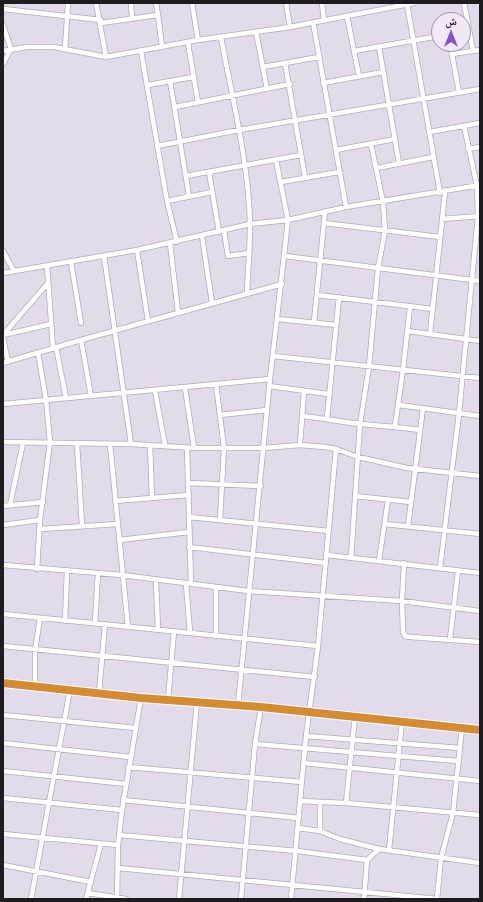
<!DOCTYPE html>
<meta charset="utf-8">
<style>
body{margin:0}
#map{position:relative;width:483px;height:902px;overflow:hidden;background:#e4dbea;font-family:Helvetica,"Noto Naskh Arabic",sans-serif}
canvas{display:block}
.frame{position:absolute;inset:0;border:4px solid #1f1b21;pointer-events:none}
.north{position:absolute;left:431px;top:12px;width:40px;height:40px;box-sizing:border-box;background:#f2e8f8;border:1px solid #9e96a2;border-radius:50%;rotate:0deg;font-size:11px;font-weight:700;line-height:16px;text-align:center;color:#1f1b21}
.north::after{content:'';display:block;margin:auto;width:14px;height:18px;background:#8552cb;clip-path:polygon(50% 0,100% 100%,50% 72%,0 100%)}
</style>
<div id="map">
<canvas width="483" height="902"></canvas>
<div class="frame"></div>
<div class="north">ش</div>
</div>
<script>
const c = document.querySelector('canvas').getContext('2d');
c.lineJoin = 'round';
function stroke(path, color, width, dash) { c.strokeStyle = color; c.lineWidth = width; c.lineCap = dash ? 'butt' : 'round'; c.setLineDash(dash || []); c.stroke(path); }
const minor = new Path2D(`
 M96,3L106,57L198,40L290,27L414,3
 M131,3L132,19
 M156,3L158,15
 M192,3L198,40
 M286,3L290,27
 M322,3L324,20
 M464,3L473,51
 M407,4L440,193
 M3,9L101,20
 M347,16L359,76
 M313,22L346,207
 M101,23L158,15L162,47
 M3,25L11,49L3,64
 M256,32L267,89
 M221,37C232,98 249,163 250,225C250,247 248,270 247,292
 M188,43L198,102
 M450,44L459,92
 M379,47L399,163
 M65,49L68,3
 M3,51L27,47H54L106,57
 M141,51L167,201L177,242
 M354,51L439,36
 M452,54L480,50
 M285,63L305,177
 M263,67L319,57
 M170,81L189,196
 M323,83L383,72
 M148,85L193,77
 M175,107L290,84
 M429,132L480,123
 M157,146L239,130L480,89
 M468,149L480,147
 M336,150L395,139
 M377,168L433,157
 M209,172L219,232
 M186,176L301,155
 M281,182L339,172
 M167,201L212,192
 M442,219L480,216
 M324,223L440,237
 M224,231L228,256L249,253
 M202,236L212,303
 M170,243L178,312
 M137,250L148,321
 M3,251L14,271
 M104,256L131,444
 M285,256L480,281
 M71,262L81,323
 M47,266L53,348
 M3,273L137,250L250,224L288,220L346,207L480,185
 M317,295L433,309
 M278,319L336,325
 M314,322L325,212
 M407,331L480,341
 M430,334L445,192
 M3,335L48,283
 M3,335L51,324
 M3,338L8,362
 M81,340L91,396
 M56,347L66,398
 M273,356L480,378
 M3,363L81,340L282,284
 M216,384L224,448L220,520
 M269,386L328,394
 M185,388L194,448
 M155,391L165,445
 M3,404L270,379
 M399,405L480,416
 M220,415L267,410
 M302,416C322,418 341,422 361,424C381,426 400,427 420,430
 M327,418L339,297
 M395,426L403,370L410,307
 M3,442L131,444L194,448H264L300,445L325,447L336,449L358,457L407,468L480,476
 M77,443L82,525
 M110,444L128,627
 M150,445L152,498
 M300,445L304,391
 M187,447L191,584
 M188,483L261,486
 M355,496L411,502
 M115,501L188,495
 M10,505L23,443
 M3,506L43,502
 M189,517L329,531
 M385,524L480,534
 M3,525L40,520
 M408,526L423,408
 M40,529L118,524
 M119,540L189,532
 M189,547L326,563
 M327,555L480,573
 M351,558L360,424L369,367L378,268L385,231L383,202L371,144
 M379,561L388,500
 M404,563L402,601L403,631L405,636L410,637L480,642
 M3,565L122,575L248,591L402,601L480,611
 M440,568L459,413L478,216L477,186L464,126
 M37,569L40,520L50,442L46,400L38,352
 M156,581L158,629
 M186,584L190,632
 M216,587V636
 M3,614L318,646
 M65,621L67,571
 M95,623L98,573
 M450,639L458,571
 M3,646L315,677
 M35,687V650L40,618
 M99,693L105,624
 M168,700L174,631
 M238,705L270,379L288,220L276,160
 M3,715L135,728
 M306,736L460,748
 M3,743L130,757
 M255,744L458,761
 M304,763L480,781
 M128,767L302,782
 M3,771L126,784
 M3,798L122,810
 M123,800L299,818
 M300,801L346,803L480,815
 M320,802V831
 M346,803L355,717
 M298,828L320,831L340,839L379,849L480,863
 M3,834L118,845
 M119,835L297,851L367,860
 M389,850L402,721
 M3,865L91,882
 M118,868L437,899L441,858L453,813L462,728
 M88,893L126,899
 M31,899L70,690
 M86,899L101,844
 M117,899L118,845L122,810L141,698
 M179,899L197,702
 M241,899L255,744L261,707
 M291,899L306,736L318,646L336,449
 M364,899L367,860L379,849`);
const trunk = new Path2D(`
 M3,683L141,698L261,707L480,730`);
stroke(minor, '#b3aab9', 6);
stroke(trunk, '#fff', 10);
stroke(minor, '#fff', 4.5);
stroke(trunk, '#d28c36', 8);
</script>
